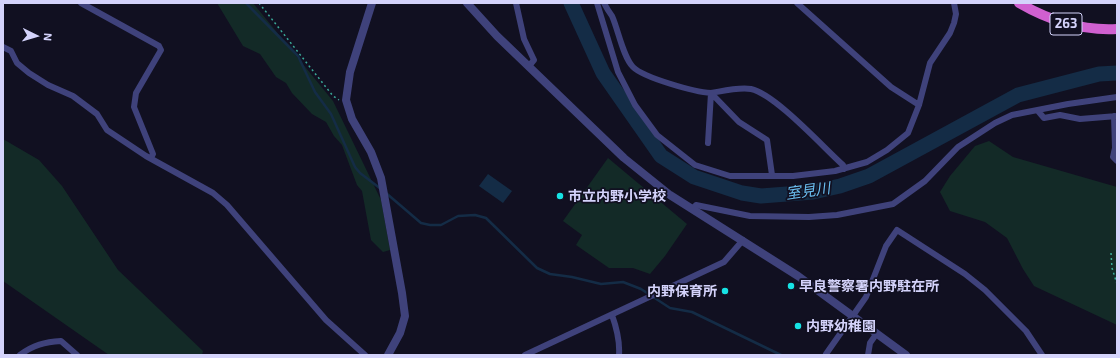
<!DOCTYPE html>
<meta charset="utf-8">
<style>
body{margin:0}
#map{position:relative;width:1120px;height:358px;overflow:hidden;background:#111021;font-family:"Exo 2",sans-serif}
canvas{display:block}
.frame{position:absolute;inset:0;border:4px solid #d4d3fb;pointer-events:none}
.north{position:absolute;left:16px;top:16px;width:40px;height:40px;-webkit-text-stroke:3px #111021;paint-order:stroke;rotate:95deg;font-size:11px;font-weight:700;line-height:16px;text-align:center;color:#d4d3fb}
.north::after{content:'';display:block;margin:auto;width:14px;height:18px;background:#d4d3fb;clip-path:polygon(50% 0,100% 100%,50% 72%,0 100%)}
</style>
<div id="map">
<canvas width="1120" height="358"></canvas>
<div class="frame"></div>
<div class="north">N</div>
</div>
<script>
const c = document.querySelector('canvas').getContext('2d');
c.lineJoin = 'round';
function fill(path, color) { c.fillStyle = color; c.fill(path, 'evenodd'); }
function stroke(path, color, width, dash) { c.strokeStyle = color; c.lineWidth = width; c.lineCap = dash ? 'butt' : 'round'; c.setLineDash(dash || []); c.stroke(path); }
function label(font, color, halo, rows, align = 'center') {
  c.font = font + ' "Exo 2","Noto Sans JP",sans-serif'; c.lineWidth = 3.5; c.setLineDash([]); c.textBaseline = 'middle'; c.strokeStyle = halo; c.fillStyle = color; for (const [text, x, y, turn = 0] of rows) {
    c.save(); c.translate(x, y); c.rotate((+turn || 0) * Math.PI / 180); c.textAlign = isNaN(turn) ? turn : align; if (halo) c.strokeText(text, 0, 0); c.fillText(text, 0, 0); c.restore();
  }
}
fill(new Path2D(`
 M217,3H253L333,101L381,200L390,250L383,252L371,240L362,191L357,185L342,145L334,136L326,122L312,114L292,93L286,83L276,77L260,54L243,46Z
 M3,139L39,160L62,186L118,270L203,351L202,355H109L3,281Z
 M989,141L1013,157L1117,187V325L1034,286L1023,269L1007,238L985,222L950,211L940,192L950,176L975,146Z
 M608,158L687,224L665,256L650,274L633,268H609L576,245L582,235L563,221Z`), '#132a27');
fill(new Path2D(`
 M488,174L512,191L503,203L479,186Z`), '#142c46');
stroke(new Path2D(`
 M246,3L298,56L315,92L331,114L355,167L360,173L381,189
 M386,193L421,223L430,225H441L458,216L475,215L486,218L537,268L550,274L572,277L601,284L623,282L641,289L670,308L692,312L781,355`), '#142c46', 2.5);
stroke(new Path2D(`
 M571,3L603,73L661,156L694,177L742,193L761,196L813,192L840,186L869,176L1018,95L1099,74L1117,73`), '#142c46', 15);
stroke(new Path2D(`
 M259,3L333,96L339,100
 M1111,253L1112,268L1117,284`), '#3aa998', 1.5, [2, 3]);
stroke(new Path2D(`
 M81,3L159,46L161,50L136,93L134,107L153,154L151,158
 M516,3L524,39L534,60L529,66
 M597,3L618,72L635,105L657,135L695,165L730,176H793L835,171L867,162L887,150L908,133L919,105L930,63L950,33L954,23L956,14L954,3
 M604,3C606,7 609,12 612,16C618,29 623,57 633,67C644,78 695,92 711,93L739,122L767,140L772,175
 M797,3L891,87L919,105
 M3,47L11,51L17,63L29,73L48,85L73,96L97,114L107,130L146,156L213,193L227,205L326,320L365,355
 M1038,111L1044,118L1060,115L1080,119L1117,116
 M1114,116L1115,148L1113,157L1117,161
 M708,143L711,93C723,91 738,87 751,89C775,94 823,147 843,165L844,169
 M692,209L696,205L750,216L809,217L837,215L893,204L925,181L958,147L995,123L1012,115L1068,104L1117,97
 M612,315C617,329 620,341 619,355
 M826,354L866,297L886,246L897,230L965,274L985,290L1026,331L1042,355
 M20,355C33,345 45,342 61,341L77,355
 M525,355L724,262L743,240
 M868,355L870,343L877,333`), '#3f427b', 6);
stroke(new Path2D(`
 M372,3L350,72L346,100L352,119L371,152L381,178L402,293L405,316L400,333L388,355
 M467,3L497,36L624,158L670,195L798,276L906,355`), '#3f427b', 8);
stroke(new Path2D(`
 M1019,3C1050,21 1081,31 1117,29`), '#d060d0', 10);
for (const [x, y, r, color] of [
 [560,196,4,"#16e3e5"],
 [791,286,4,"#16e3e5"],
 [725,291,4,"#16e3e5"],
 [798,326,4,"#16e3e5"]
]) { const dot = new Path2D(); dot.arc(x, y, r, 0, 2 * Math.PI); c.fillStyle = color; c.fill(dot); stroke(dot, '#111021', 1.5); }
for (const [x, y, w] of [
 [1066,24,32]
]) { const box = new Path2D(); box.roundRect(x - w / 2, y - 11, w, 22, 3); c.fillStyle = '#111021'; c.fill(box); stroke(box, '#d4d3fb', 1); }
label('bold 13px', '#d4d3fb', null, [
 ["263",1066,24]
]);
label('bold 14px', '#d4d3fb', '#111021', [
 ["市立内野小学校",568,196],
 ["早良警察署内野駐在所",799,286],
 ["内野保育所",717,291,"right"],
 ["内野幼稚園",806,326]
], 'left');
label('italic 15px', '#6bbff1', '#111021', [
 ["室見川",808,191,-8]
]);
</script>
